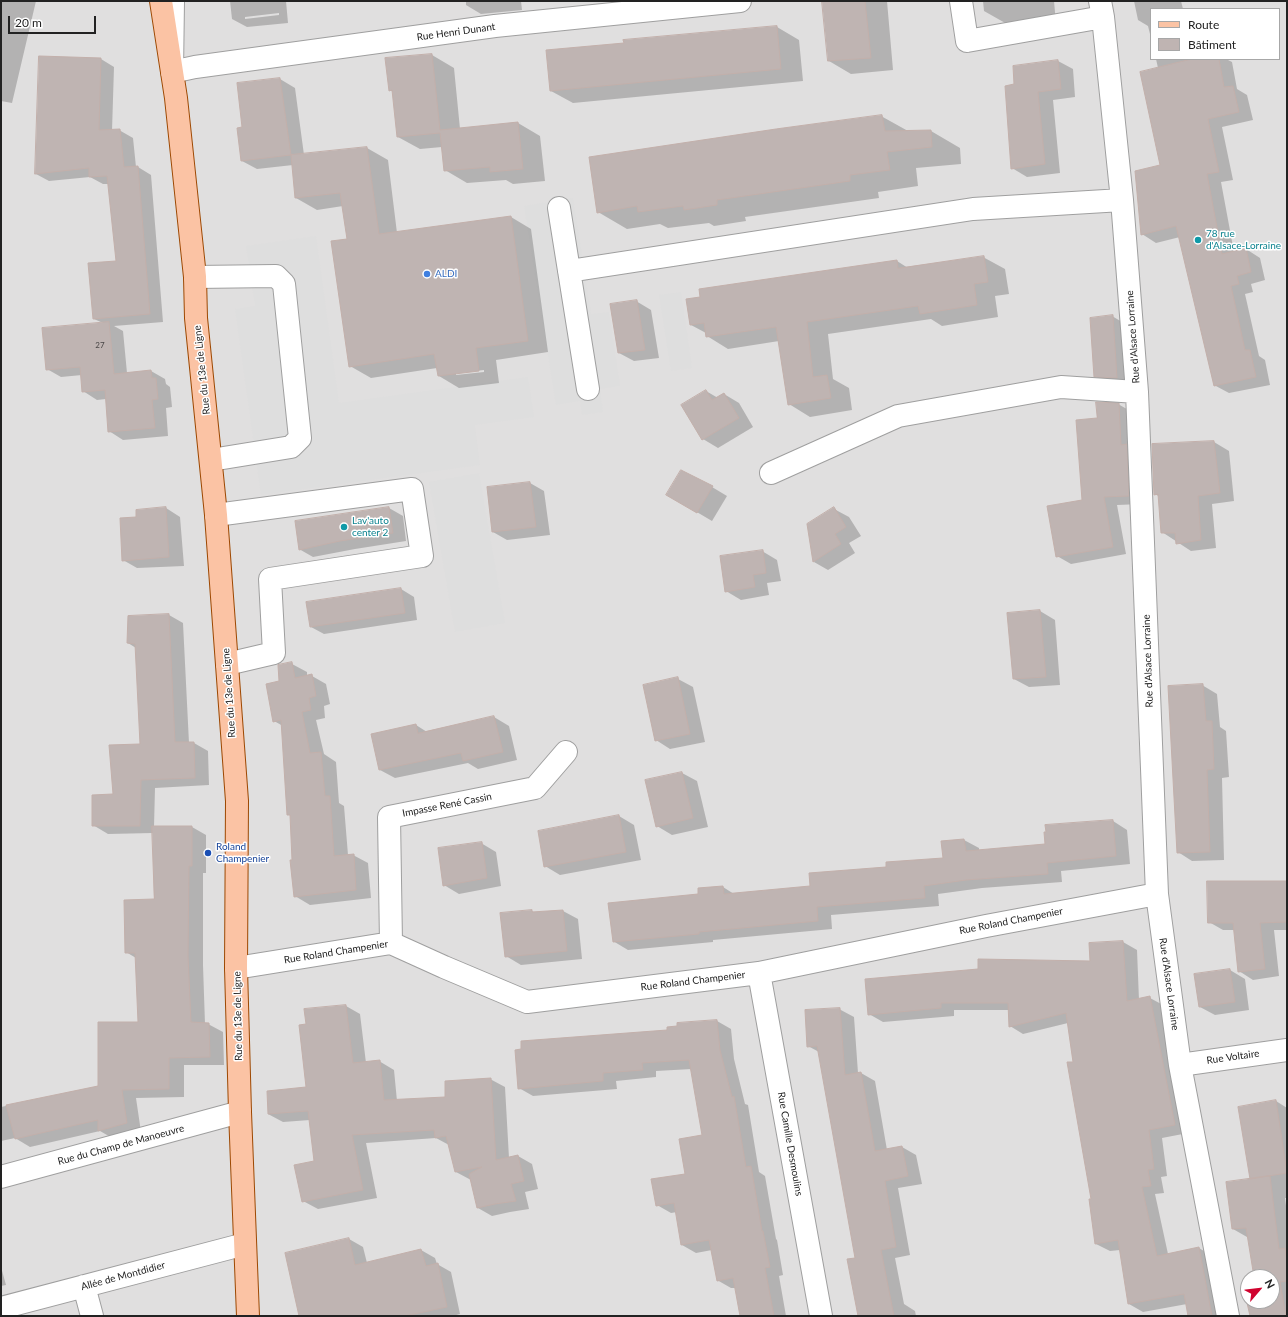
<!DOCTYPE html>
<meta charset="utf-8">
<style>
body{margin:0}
#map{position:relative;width:1288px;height:1317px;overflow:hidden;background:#f2ede9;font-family:Lato,sans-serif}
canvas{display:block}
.frame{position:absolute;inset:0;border:2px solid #222;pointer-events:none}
.legend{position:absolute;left:1150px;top:8px;width:130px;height:52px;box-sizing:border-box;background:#fff;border:1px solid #a7a7a7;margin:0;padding:5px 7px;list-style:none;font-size:12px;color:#222}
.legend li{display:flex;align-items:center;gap:8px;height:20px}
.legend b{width:20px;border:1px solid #a7a7a7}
.north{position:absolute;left:1240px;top:1269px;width:40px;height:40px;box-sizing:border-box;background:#fff;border:1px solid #a7a7a7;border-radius:50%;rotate:62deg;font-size:11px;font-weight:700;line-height:16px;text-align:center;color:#222}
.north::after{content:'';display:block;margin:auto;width:14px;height:18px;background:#d0032f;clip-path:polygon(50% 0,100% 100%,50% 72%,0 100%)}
.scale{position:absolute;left:8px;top:16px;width:88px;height:18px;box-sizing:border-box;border:2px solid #222;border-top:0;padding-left:5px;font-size:12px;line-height:14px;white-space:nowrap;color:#222;-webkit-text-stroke:3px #fff;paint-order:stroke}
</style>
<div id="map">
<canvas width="1288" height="1317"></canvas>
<div class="frame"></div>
<ul class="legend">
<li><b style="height:5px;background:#fbc3a4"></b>Route</li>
<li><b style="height:11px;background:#bfb4b2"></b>Bâtiment</li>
</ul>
<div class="north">N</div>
<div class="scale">20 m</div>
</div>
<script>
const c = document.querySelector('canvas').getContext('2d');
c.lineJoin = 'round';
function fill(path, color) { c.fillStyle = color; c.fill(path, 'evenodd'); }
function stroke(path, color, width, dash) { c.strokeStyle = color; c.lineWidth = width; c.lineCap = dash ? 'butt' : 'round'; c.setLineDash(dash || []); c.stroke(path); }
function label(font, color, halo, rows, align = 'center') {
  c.font = font + ' Lato,sans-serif'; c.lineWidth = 3; c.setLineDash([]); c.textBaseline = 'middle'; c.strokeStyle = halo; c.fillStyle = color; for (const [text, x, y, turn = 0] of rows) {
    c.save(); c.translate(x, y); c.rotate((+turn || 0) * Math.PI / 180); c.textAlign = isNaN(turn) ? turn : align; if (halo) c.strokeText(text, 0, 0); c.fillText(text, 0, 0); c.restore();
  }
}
fill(new Path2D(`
 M1,1H1287V1316H1ZM1151,9H1279V59H1151ZM1248,1277H1272V1301H1248Z`), '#e0dfdf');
fill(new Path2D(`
 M573,198L591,314L609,312L620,386L600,389L603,412L582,415L580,401L556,405L524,206Z
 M316,236L339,403L528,377L534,417L475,425L480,465L261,495L235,309L255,306L246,246Z
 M681,292L692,368L671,371L659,295Z
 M479,473L505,623L455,632L429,482Z`), '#dedede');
fill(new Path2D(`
 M1,1H36L12,103L1,101Z
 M230,1H286L288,23L247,27L232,19ZM279,13V15L245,19V17Z
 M466,1H521L522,10L481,14L466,5Z
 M823,1H887L893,70L851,74L829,61Z
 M983,1H1054L1056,23L1014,28L984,11Z
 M1134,1H1181L1183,9H1151V38L1148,26L1138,20Z
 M777,27L799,40L803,81L573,103L551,91Z
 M432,55L454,68L460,129L518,123L540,136L545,181L513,184L506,180L467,183L445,170L442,147L420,149L398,137L393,92L390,90Z
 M40,57L101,59L114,67L112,131L119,130L133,138L136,167H138L151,175L163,322L114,326L123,331L127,373L151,371L165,379L166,384L170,387L172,407L166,408L168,436L123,440L109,431L106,399L97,400L83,391L82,375L61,377L47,369L103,323L94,319L117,262L109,184H103L90,177L49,181L36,174Z
 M1156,59H1226L1232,62L1237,89L1247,95L1253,120L1222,127L1233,180L1221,182L1234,252L1246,249L1260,258L1265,280L1251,284L1253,292L1245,294L1259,356L1265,360L1270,385L1229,393L1214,385L1180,237L1156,243L1142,234L1162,165L1158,68Z
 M1058,61L1073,69L1075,97L1053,100L1060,173L1027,177L1012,168L1015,85Z
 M280,79L295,88L304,155L367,148L388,160L397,233L511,217L531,229L548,352L496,360L499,383L459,388L439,376L437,368L371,378L350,366L348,240L343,206L317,210L296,198L293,165L257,169L242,161L243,128ZM484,370V372L456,375V373Z
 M881,116L908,131H931L960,148L961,164L916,168L918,186L878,192L879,198L745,217L746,221L714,226L709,223L668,228L660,224L627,229L598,212Z
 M983,257L1005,269L1009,294L995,296L998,317L942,326L931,319L828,334L833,379L849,388L852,410L810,417L789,404L779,341L728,349L707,336L706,333L691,325L687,300L897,261L908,268Z
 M636,301L651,310L659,358L634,361L619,353Z
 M1112,316L1127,325L1131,386L1110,385L1095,376Z
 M706,391L718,398L724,394L739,403L753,427L718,448L703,439Z
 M1118,404L1132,412L1142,504L1117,505L1126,554L1071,564L1057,556L1083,501L1098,418Z
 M1214,442L1229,451L1234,501L1212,504L1216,548L1191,551L1162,532L1160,497L1155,494Z
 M530,483L544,491L550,535L507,540L493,532L488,488Z
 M712,487L727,496L712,521L668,495Z
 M166,508L180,517L184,566L137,568L123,560L137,518Z
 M389,508L403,516L406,541L355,549L313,557L299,549Z
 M834,509L849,517L861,536L849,543L855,553L828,570L814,562Z
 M762,551L777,560L781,581L767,583L769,595L741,600L726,591Z
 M401,589L414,597L417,620L324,634L311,627Z
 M1040,611L1055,620L1060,685L1029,687L1014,679Z
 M169,615L183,623L189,743H194L208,751L209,785L155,788L154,827H192L206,835V873H203V965L205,1024H208L223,1032L224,1065H184V1097L136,1098L141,1132L114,1139L100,1131L30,1147L15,1138L1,1141V1107L99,1086L139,1023L136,958L126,952L155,900L153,833L108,834L93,825L115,795L141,745L136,648L128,643Z
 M292,664L307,672V676H312L326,684L330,704L324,706L325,718L316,720L324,754L336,762L339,803L344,806L348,855H353L368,863L371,898L310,905L295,896L291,815L288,814L283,726L274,721L280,682Z
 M678,679L693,687L705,742L670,749L656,740Z
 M1202,685L1217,694L1220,727L1226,731L1229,777L1222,778L1224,860L1192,861L1178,852Z
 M494,717L509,726L517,760L478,769L468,763L395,778L380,770L416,725L427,732Z
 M682,773L697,781L708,827L672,835L657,826Z
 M619,816L634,825L641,860L560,875L545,866Z
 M1113,821L1127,830L1130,864L1061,871L1062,882L982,888L938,894L939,906L831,915L832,929L713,940V942L628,950L613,941L699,895L723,887L734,894L811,887L887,867L944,859L942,842L964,840L979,848V851L1046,845Z
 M481,843L496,852L501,886L459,894L444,885Z
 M1287,882V930H1274L1279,976L1253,980L1239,971L1235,930H1223L1209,922Z
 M532,911L535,913L563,911L578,919L582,959L521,965L506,956Z
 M1123,942L1137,950L1139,1000L1150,998L1163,1005L1188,1133L1162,1138L1167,1176L1161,1177L1164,1193L1155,1194L1168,1254L1199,1248L1212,1256L1224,1316H1189L1187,1304L1143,1312L1129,1304L1120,1250L1110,1251L1096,1244L1092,1199L1068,1023L1023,1034L1010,1026L1009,1010H954V1016L883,1022L869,1014L1091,962L1090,944Z
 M1230,970L1245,979L1249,1010L1215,1015L1200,1007Z
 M346,1006L360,1014L366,1063L379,1061L394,1070L397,1101L446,1098L490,1079L505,1087L509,1158L518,1156L532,1164L538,1189L525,1192L529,1209L510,1212L492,1216L478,1208L471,1180L456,1172L449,1145L436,1138L366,1143L377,1198L318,1209L303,1201L315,1162L310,1120L283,1122L268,1114L307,1088V1025Z
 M839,1009L854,1017L858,1073H861L875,1081L887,1150L902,1147L916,1155L922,1184L898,1188L910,1255L895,1258L904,1304L915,1311L916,1316H859L857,1258L819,1052L808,1046Z
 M717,1021L731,1029L734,1059L745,1104L748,1105L759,1172L765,1176L776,1239L777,1240L783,1275L779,1276L786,1316H741L736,1288H731L717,1280L712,1250L696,1253L682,1245L677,1212L671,1213L657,1205L686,1174L703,1136L692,1069L656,1071V1077L616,1081L617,1089L533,1096L519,1088L668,1031L678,1027V1024Z
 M1276,1101L1287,1108V1198H1285L1287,1213V1316H1250L1246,1295L1248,1294V1301H1272V1277H1255L1249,1237H1247L1233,1229L1251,1180Z
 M349,1239L363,1247L367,1263L421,1250L435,1258L437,1264L451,1272L460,1314L453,1316H297H300Z
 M1,1267L6,1285L1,1286Z`), '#0003');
const building = new Path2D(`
 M822,1H865L871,58L828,61Z
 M777,26L781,69L550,91L546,50L624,43L623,40Z
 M432,54L440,130L518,122L523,169L490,172V167L444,171L440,133L397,137L392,90L389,91L385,58Z
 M39,56L101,58L99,130L120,129L124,167L138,166L150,314L93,319L88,263L116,261L107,176L89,177V168L35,174Z
 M1192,59H1219L1224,87L1233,86L1239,112L1208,119L1219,172L1207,174L1222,254L1246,248L1251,272L1237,276L1239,284L1231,286L1245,350H1250L1256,377L1214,386L1176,226L1141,235L1135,171L1160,165L1140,72Z
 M1058,60L1061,89L1038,92L1045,164L1011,169L1005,86L1014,84L1013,66Z
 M280,78L291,155L241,161L237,128L242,127L237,83Z
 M882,115L885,131L931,130L932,147L887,152L890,170L850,175V181L717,200V205L684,210L683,206L638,212L637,206L597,213L589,157L776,129Z
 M367,147L379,234L511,216L528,341L476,348L479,371L438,376L434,354L349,367L331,241L347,239L340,193L295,198L291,155Z
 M984,256L988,282L974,284L977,305L920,314L918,306L807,322L813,377L827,375L831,398L788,405L776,327L706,337L704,323L690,325L686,299L700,297L699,289L897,260L898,268Z
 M637,300L645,350L618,353L610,304Z
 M1113,315L1117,378L1094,377L1090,318Z
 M109,322L114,374L151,370L152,378H156L158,399L152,400L155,428L108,432L105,390L82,392L80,367L46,370L42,328Z
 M706,390L712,400L724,393L739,418L702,440L681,405Z
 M1096,402L1119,403L1121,445L1127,444L1129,496L1104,497L1113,547L1056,557L1047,506L1082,500L1076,420L1097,418Z
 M1214,441L1220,493L1198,496L1201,540L1176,544L1175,533H1161L1158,494L1154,495L1152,444Z
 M681,470L713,486L697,513L666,495Z
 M530,482L536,527L492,532L487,487Z
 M166,507L169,557L122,561L120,518L136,517V510Z
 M389,507L393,533L340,541L299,550L295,521Z
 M834,507L846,527L835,534L841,544L813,562L807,524Z
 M763,550L766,573L753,575L755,587L725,592L720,556Z
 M401,588L405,613L310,627L306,602Z
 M1040,610L1046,677L1013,679L1007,613Z
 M169,614L175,742H194L195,778L141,780L140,826H92V795L113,794L109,745L140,744L135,644L127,643L128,616Z
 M292,662L295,678L312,674L316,696L309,698L311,710L302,712L310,753L321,752L325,796H330L334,856L354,854L356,890L294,897L290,860H292L290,815H287L281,720L273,722L266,684L279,681L278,665Z
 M678,677L690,734L655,741L643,685Z
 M1203,684L1206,721H1212L1214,769L1207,770L1210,852L1177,853L1168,686Z
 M494,716L503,752L463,761L461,753L379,770L371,734L416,724L418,733Z
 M682,772L693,818L656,827L645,780Z
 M619,815L626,852L544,867L538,831Z
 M1113,820L1116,856L1047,863L1048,874L966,880L924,886L925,898L817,907L818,921L699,932V934L613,942L608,903L698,894V888L723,886L724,894L810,886L809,873L886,867V862L943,858L941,841L964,839L966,851L1045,844L1044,832H1046L1045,825Z
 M152,826H192V866H189L188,956L191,1022L209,1023L210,1057L169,1058V1089L122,1090L127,1123L98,1131V1120L15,1139L6,1105L98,1086V1022H138L135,953H125L124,900L154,899Z
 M482,842L487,878L443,886L438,848Z
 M1207,881H1287V922L1260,923L1265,969L1238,972L1233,923H1208Z
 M532,910V912L563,910L567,951L505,957L500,913Z
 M1123,941L1127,1001L1150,996L1175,1125L1149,1130L1154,1169L1148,1170L1151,1186L1142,1187L1157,1256L1199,1247L1212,1316H1188L1184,1294L1128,1304L1118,1240L1095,1244L1089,1199H1091L1067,1062H1073L1066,1013L1009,1027L1008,1003H941V1008L868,1015L865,979L978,969V959L1090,961L1089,943Z
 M1230,969L1235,1002L1199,1007L1194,974Z
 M346,1005L353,1063L380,1060L384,1100L445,1097V1081L491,1078L496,1160L518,1155L524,1181L511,1184L516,1201L495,1204L477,1208L469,1174L482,1167L455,1172L446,1136L435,1138L434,1130L352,1135L363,1190L302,1202L294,1165L314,1161L308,1111L268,1114L267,1091L306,1087L299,1025L306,1024L304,1009Z
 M840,1008L845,1075L861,1072L875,1151L902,1146L908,1176L885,1181L896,1247L881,1250L894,1316H858L847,1259L855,1258L817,1046L807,1047L805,1010Z
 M717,1020L720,1050L732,1097L734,1096L746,1167L751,1166L762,1231H763L770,1267L765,1268L774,1316H740L733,1278L717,1281L709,1240L681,1245L674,1203L656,1206L651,1179L685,1174L679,1139L702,1135L689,1060L642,1063L643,1070L603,1073V1081L518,1089L515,1050L521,1049V1041L667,1030V1027L677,1026V1023Z
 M1276,1100L1287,1173L1250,1179L1238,1107Z
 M1270,1176L1279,1249L1285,1248L1287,1261V1281L1280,1282L1286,1316H1250L1245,1294L1248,1293V1301H1272V1277H1254L1246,1228L1232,1229L1226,1182Z
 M349,1238L355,1265L421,1249L426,1266L438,1263L447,1307L405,1316H299L285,1253Z`);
fill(building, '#bfb4b2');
stroke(building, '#c3b0ab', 1);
const minor = new Path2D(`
 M173,1L172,72L195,67L495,26L740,1
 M961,1L967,41L1103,17
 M1100,1L1103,17L1122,200L1137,392L1157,894L1180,1065L1228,1316
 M559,208L588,389
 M569,271L973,209L1122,200
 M195,277L276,276L284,284L300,438L291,447L211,460
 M771,473L898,416L1061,387L1137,392
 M216,515L412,489L422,556L270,579L274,653L227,664
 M391,943L389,817L535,788L566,752
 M236,968L391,943L444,967L527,1002L759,973L986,926L1157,894
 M759,973L821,1316
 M1180,1065L1287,1050
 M1,1177L240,1112
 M84,1286L92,1316
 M1,1308L245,1244`);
const major = new Path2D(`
 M161,1L176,98L195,277L196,318L216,515L237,801L236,968L240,1112L248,1316`);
stroke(minor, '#9f9f9f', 24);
stroke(major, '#9d4802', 24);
stroke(minor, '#fff', 22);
stroke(major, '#fbc3a4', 22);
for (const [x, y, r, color] of [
 [1198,240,4,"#0f9aa8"],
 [427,274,4,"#3f7fe0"],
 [344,527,4,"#0f9aa8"],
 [208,853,4,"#1a4fb4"]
]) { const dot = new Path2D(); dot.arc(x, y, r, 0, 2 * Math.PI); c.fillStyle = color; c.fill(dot); stroke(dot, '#fff', 1.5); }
label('8px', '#494646', null, [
 ["27",100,345]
]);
label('10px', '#222', '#fff', [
 ["Rue Henri Dunant",456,32,-8],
 ["Rue d'Alsace Lorraine",1133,337,-94],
 ["Rue du 13e de Ligne",202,370,-96],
 ["Rue d'Alsace Lorraine",1148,661,-92],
 ["Rue du 13e de Ligne",229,693,-94],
 ["Impasse René Cassin",447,805,-11],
 ["Rue Roland Champenier",1011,921,-11],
 ["Rue Roland Champenier",336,952,-9],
 ["Rue Roland Champenier",693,981,-7],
 ["Rue d'Alsace Lorraine",1169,984,82],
 ["Rue du 13e de Ligne",238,1016,-91],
 ["Rue Voltaire",1233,1057,-8],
 ["Rue Camille Desmoulins",790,1144,80],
 ["Rue du Champ de Manoeuvre",121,1145,-15],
 ["Allée de Montdidier",123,1276,-15]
]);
label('10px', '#0d838f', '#fff', [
 ["78 rue",1206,234],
 ["d'Alsace-Lorraine",1206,246],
 ["Lav'auto",352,521],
 ["center 2",352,533]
], 'left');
label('10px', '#366cbe', '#fff', [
 ["ALDI",435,274]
], 'left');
label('10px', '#164399', '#fff', [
 ["Roland",216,847],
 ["Champenier",216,859]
], 'left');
</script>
